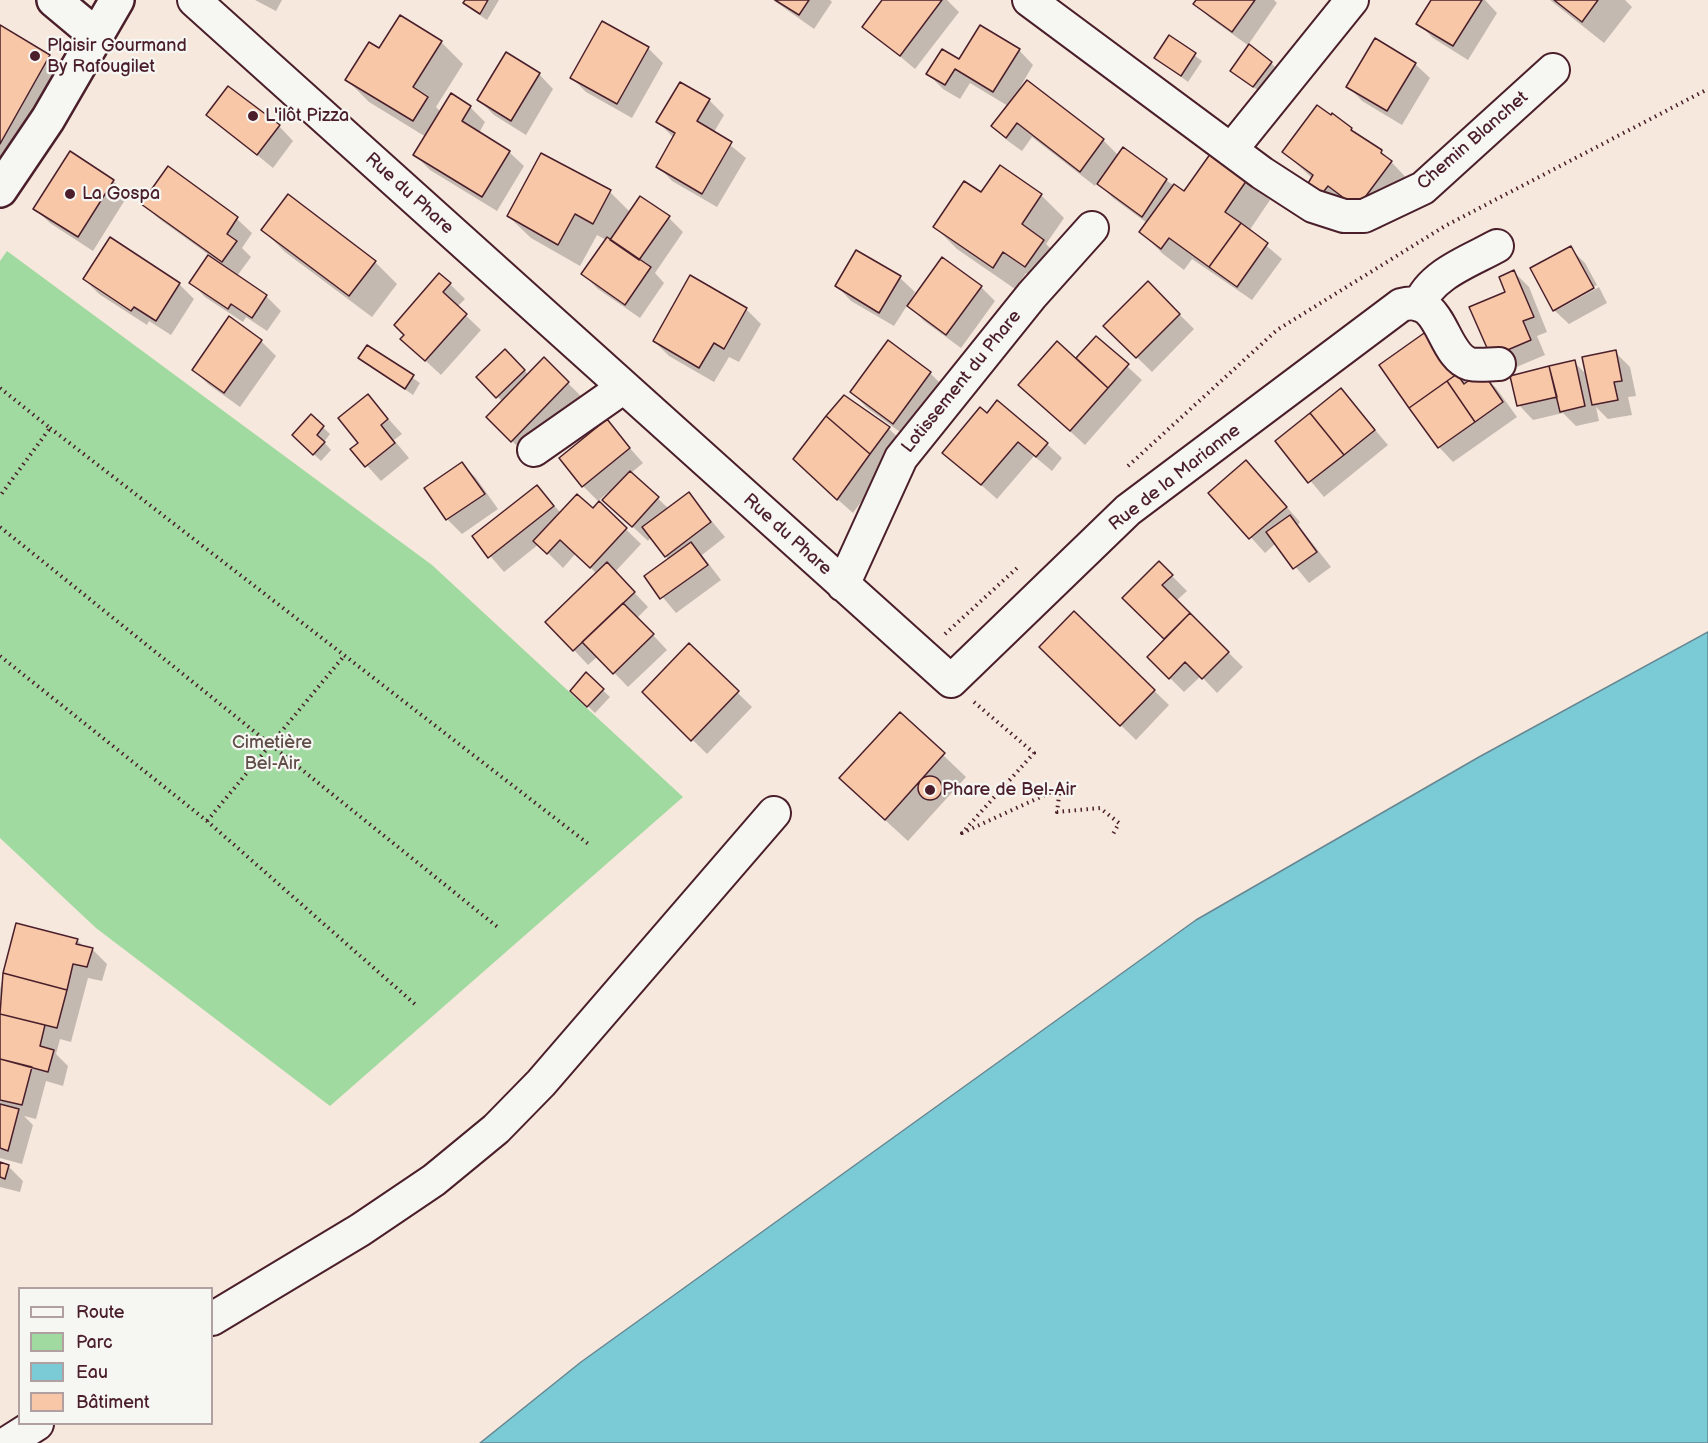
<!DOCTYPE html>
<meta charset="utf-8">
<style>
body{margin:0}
#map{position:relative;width:1708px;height:1443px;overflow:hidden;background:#f6e8dc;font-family:"Balsamiq Sans",sans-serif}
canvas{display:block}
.legend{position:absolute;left:18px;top:1287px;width:195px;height:138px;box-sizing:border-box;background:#f6f6f2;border:2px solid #b1a0a2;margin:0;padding:8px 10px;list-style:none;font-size:18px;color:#4a1f2b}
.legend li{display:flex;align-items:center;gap:12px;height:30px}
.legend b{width:30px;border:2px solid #b1a0a2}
</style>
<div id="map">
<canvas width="1708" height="1443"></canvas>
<ul class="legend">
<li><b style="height:8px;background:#f6f6f2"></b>Route</li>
<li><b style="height:16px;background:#a1daa0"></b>Parc</li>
<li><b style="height:16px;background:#7bcbd6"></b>Eau</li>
<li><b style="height:16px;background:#f7c7a7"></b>Bâtiment</li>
</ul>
</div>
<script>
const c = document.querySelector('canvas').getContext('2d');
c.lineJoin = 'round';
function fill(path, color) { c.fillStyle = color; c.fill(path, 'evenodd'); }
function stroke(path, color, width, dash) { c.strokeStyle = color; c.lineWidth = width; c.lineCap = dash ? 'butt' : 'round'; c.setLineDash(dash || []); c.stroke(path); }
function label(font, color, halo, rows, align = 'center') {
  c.font = font + ' "Balsamiq Sans",sans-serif'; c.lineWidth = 4.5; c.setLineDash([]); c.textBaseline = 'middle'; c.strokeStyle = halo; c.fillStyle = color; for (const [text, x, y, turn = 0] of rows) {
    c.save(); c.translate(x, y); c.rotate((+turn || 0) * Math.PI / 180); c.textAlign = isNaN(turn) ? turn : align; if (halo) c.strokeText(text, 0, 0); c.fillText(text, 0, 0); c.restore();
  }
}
fill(new Path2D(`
 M7,251L432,565L683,797L330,1106L96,928L0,838V261Z`), '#a1daa0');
const water = new Path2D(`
 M1708,632V1443H480L581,1362L1196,920L1479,757Z`);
fill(water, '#7bcbd6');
stroke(water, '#678692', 1.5);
fill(new Path2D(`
 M255,0H282L276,11Z
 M467,0H499L487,20L472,10L465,3Z
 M773,0H830L832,2L814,29Z
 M884,0H947L959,12L915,69L864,26Z
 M1198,0H1274L1277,3L1248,45L1271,63L1278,70L1261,93L1232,70L1249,46L1210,18L1195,3Z
 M1432,0H1485L1497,13L1468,60L1433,38L1418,23Z
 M1550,0H1625L1632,7L1604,43Z
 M0,27L49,56L71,78L0,195Z
 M1170,37L1202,61L1188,82L1156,58Z
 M441,42L463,64L436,107L441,112L451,95L470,107L485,122L479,133L509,152L524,166L497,211L430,170L415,155L426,137L369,102L347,80L380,50Z
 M648,48L663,63L632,118L586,92L571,77Z
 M1019,50L1033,65L1019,89L1027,82L1103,140L1118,155L1123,149L1184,193L1248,178L1270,200L1249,231L1282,259L1252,300L1192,259L1184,270L1163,254L1141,232L1147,223L1113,198L1097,182L1095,186L1032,137L1022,151L1008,141L993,126L1008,106L970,83L960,99L943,89L928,74L960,61Z
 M1415,64L1430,78L1402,125L1362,101L1348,86Z
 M539,74L553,89L526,135L494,115L479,100Z
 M709,100L724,115L714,132L746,158L717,207L672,181L658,166L673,137L658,122Z
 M208,115L279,126L293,141L273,168Z
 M1362,141L1381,151L1413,185L1380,229L1351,207L1331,206L1313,179L1284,152Z
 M1000,167L1042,196L1064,218L1046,244L1065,263L1048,288L1026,273L1015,289L957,249L935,227L981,194Z
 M168,169L237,219L252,233L242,248L251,257L237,276L266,296L281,311L267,331L246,317L243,322L205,297L191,282L209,255L158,218L143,204Z
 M113,181L128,195L93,251L50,223L35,209Z
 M610,192L631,213L669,218L683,232L655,273L664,283L640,318L598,289L583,274L606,240L597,235L580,266L531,238L508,216Z
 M263,230L375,262L397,284L372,317L285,252Z
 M111,239L180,285L194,299L171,335L149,321L147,325L99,294L84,279Z
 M1570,248L1585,263L1597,285L1557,307V310L1599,287L1607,303L1569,324L1554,310Z
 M857,252L900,278L915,292L908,304L910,305L981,287L995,301L961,348L924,321L908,304L894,326L851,301L837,286Z
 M1514,272L1529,287L1547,332L1537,336L1545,355L1507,371L1492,356Z
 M1148,283L1194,329L1152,372L1105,326Z
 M450,284L465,299L457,307L481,330L441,375L417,353L396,325Z
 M746,309L761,324L739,362L729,357L714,382L669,356L654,341Z
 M1096,338L1142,380L1085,445L1035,399Z
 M261,341L276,356L240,407L208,384L194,370Z
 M367,347L420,383L413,395L360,358Z
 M1442,348L1467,384L1481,373L1496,388L1517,417L1453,462L1439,447Z
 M505,352L529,375L544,360L583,398L527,456L488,417L503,402L478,377Z
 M1615,352L1630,367L1636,396L1628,397L1632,415L1608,419L1596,407L1599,421L1576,426L1563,413L1533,420L1519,405L1574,362L1588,376Z
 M930,373L945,388L908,438L866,407L852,392Z
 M1341,390L1388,445L1324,497L1277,441Z
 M368,396L402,434L394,440L409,458L381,481L352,449L360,443Z
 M845,397L889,429L904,443L853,513L809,474Z
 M987,415L1047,444L1062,458L1052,471L1034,456L997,499L944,452Z
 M311,416L330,434L324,442L331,450L321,461L301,442Z
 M606,421L643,463L631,473L669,509L689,494L725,537L702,555L721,580L676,613L646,577L669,560L651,537L648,541L619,514L612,489L598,501L583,486Z
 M462,464L476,478L498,509L462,534L447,519Z
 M1260,477L1300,522L1298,525L1331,567L1309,583L1276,543L1265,553L1211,493Z
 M537,487L561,513L593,510L599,503L641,544L615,572L648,607L637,618L667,650L628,687L598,656L588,665L574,650L597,574L576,553L563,568L539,544L504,572L474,537Z
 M1159,563L1187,591L1176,601L1243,667L1217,693L1201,676L1184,692L1170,678L1166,639L1124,598Z
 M1074,613L1169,705L1136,740L1041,647Z
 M689,645L752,707L707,754L644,692Z
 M586,674L610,697L595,713L572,691Z
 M900,714L966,777L908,841L863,800Z
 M17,925L77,940L84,947L92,949L107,964L102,981L88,978L71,1042L60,1039L56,1054L68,1066L63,1086L46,1081L36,1119L24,1116L33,1125L22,1164L0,1158V989Z
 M0,1164L8,1166L23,1181L20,1192L0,1187Z`), '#0003');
const building = new Path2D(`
 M465,0H488L480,14L463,3Z
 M775,0H809L799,15Z
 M882,0H942L900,56L862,27Z
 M1196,0H1255L1232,32L1193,4Z
 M1431,0H1482L1453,46L1416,24Z
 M1554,0H1598L1582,22Z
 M400,15L442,41L413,87L428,97L413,121L345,80L369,42L379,48Z
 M602,21L649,47L617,104L570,78Z
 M0,25L50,55L0,144Z
 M980,25L1020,49L993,92L955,69L945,85L926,74L942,49L959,59Z
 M1169,35L1196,53L1181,76L1154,58Z
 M1375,38L1416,63L1387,111L1346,87Z
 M1249,44L1272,62L1253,87L1230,71Z
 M506,52L540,73L511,121L477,100Z
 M1027,80L1104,139L1080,172L1017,123L1006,138L991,126Z
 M680,82L710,99L697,121L732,142L702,194L656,167L675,133L656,122Z
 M228,86L280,125L257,155L206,115Z
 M451,93L471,106L462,121L510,151L482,197L413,155Z
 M1317,105L1331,115L1332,113L1352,128L1351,130L1382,150L1381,153L1392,161L1357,208L1328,186L1321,195L1307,185L1313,175L1282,152Z
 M1123,147L1167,179L1142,217L1097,184Z
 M1213,150L1249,177L1225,212L1241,223L1209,267L1169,238L1161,249L1139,232L1174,184L1184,191Z
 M70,151L114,180L78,237L33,209Z
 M541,153L611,190L593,224L575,214L558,245L507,216Z
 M1000,165L1042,194L1022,224L1044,240L1025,267L1003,252L993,268L933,227L964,181L981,192Z
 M168,166L238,217L227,234L237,241L222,262L141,204Z
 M288,194L376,261L349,296L261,230Z
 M640,196L670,216L639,260L610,240Z
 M1241,223L1268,243L1237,287L1209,267Z
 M110,237L180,283L156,321L134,307L131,311L83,279Z
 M607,237L651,267L625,305L581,274Z
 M1571,246L1594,288L1553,311L1530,268Z
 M856,250L901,276L879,313L835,286Z
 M208,255L267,295L252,318L231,304L228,309L189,283Z
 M942,257L982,286L946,335L907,306Z
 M1514,270L1534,317L1523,321L1531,340L1491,357L1469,307L1505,292L1499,277Z
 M439,273L451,283L443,292L467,314L425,361L400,339L404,335L394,325Z
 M690,275L747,308L724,349L714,343L699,368L653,341Z
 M1148,281L1180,314L1136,358L1103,326Z
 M229,316L262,340L224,393L192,370Z
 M1427,331L1457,374L1409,408L1379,365Z
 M1096,336L1129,364L1108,388L1076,358Z
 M888,340L931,372L893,424L850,392Z
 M1057,341L1108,388L1070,431L1018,385Z
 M367,345L414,375L405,389L358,358Z
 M505,349L525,370L496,398L476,377Z
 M1616,350L1622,381L1614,382L1618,400L1592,405L1582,357Z
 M544,357L569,382L511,442L486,417Z
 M1575,360L1585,406L1560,412L1549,366Z
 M1549,366L1557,397L1517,406L1510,376Z
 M1482,371L1503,402L1475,422L1447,381L1457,374L1464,384Z
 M1447,381L1475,422L1438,448L1409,408Z
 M1341,388L1375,430L1344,455L1310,413Z
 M368,394L388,419L381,425L395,443L365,467L350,449L358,443L338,418Z
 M844,395L890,427L870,454L826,416Z
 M997,400L1048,443L1036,457L1018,442L981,485L942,453L980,407L987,413Z
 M1310,413L1344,455L1308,483L1275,441Z
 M311,414L324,426L317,435L325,442L313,455L292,435Z
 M826,416L870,454L837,500L793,459Z
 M607,419L630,448L582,487L559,458Z
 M1246,460L1287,507L1249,539L1208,493Z
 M462,462L485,494L446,520L424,488Z
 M630,471L659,497L632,527L602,500Z
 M537,485L554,506L488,558L472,536Z
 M689,492L711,522L665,557L642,527Z
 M577,494L593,508L599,501L627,528L590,568L560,540L547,554L533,541Z
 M1290,515L1317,552L1293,569L1266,532Z
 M691,542L708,565L660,599L644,576Z
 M1159,561L1173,575L1162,585L1190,613L1164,639L1122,598Z
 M607,562L635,592L573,651L545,622Z
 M623,603L654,634L613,674L582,642Z
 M1074,611L1155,690L1120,726L1039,647Z
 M1190,613L1229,652L1202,679L1185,662L1169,679L1147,657Z
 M689,643L739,691L691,741L642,692Z
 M586,672L604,689L587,707L570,691Z
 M900,712L945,753L885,820L839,778Z
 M918 788a12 12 0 1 1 24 0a12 12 0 1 1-24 0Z
 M16,923L78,939L76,944L93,948L87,967L73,964L67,990L3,973Z
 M3,973L67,990L57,1028L0,1014Z
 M0,1014L45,1025L40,1046L54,1050L48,1072L0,1059Z
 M0,1059L32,1067L22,1105L0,1100Z
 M0,1104L19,1109L8,1151L0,1148Z
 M0,1162L9,1165L5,1179L0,1177Z`);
fill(building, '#f7c7a7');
stroke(building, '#4a1f2b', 1.5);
const minor = new Path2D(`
 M194,0L951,681L1128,510L1401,305C1443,292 1441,356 1470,364C1479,366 1490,364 1499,364
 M1029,0L1262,173L1313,206L1344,216H1364L1423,188L1553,70
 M1231,150L1352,0
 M1419,305C1431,274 1470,261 1497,246
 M534,450L624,387
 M843,585L901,458L1032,295L1092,228
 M212,1319L360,1230L434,1180L496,1129L541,1083L774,813
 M7,1443L37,1424`);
const secondary = new Path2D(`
 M54,0L97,36
 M0,190L48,119L117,0`);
stroke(minor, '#4a1f2b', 36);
stroke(secondary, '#4a1f2b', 38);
stroke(new Path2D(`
 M0,388L50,428L0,496
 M50,428L591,846
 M1128,466L1277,330L1445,226L1708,89
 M0,527L500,929
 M945,634L1017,568
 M0,656L207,821L417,1006
 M974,702L1034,753L962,833L1060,788L1057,812L1100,808L1119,823L1112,836
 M207,821L344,656`), '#4a1f2b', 4, [1.5, 4.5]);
stroke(minor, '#f6f6f2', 32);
stroke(secondary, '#f6f6f2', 33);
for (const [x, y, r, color] of [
 [35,56,6,"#4a1f2b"],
 [253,116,6,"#4a1f2b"],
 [70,194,6,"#4a1f2b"],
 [930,790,6,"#4a1f2b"]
]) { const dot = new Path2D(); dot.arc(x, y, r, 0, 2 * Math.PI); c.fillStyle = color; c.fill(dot); stroke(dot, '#f6f6f2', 2); }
label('18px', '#4a1f2b', '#f6f6f2', [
 ["Plaisir Gourmand",47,46],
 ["By Rafougilet",47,67],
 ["L'ilôt Pizza",265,116],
 ["La Gospa",82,194],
 ["Phare de Bel-Air",942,790]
], 'left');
label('18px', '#4a1f2b', '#f6f6f2', [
 ["Chemin Blanchet",1473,141,-41],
 ["Rue du Phare",409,194,42],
 ["Lotissement du Phare",962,382,-51],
 ["Rue de la Marianne",1175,478,-38],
 ["Rue du Phare",787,535,42]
]);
label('18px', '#604e48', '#f6f6f2', [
 ["Cimetière",272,743],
 ["Bel-Air",272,764]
]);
</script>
